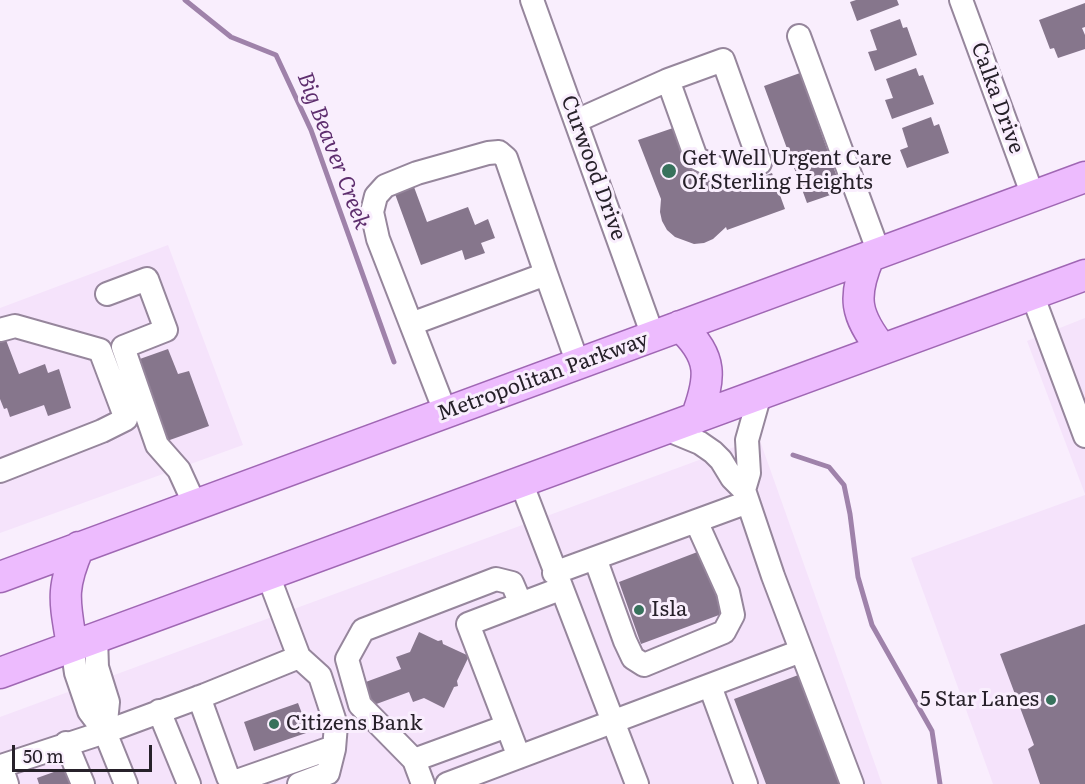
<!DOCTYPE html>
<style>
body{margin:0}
#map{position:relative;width:1085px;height:784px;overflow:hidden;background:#f9eefd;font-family:Literata,serif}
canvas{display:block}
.scale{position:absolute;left:12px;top:745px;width:140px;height:27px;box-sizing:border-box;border:3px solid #27212a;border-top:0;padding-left:8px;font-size:18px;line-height:21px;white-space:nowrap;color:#27212a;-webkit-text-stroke:4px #f9eefd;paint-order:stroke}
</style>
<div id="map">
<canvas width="1085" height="784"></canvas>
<div class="scale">50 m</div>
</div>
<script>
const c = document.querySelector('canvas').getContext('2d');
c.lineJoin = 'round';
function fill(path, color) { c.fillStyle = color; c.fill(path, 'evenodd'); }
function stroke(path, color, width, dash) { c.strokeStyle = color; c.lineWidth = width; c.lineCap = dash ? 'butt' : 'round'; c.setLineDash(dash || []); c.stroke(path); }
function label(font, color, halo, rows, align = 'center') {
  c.font = font + ' Literata,serif'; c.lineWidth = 6; c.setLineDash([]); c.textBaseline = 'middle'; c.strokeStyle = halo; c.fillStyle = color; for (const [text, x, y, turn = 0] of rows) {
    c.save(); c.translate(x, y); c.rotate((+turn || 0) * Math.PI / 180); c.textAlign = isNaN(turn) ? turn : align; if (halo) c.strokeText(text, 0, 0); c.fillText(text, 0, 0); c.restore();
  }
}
fill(new Path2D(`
 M168,245L243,445L0,533V308Z
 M1085,318V494L1027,341Z
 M759,438L882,784H0V717Z
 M1085,495V784H993L911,558Z`), '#f5e3fb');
stroke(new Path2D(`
 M185,0L231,37L276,55L311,130L394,362
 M793,455L829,467L844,485L850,514L858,577L872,625L932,731L940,784`), '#9f82aa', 5);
fill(new Path2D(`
 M856,0H897L899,5L857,21L850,2Z
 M1085,3V27L1082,28L1085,35V49L1058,58L1054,48L1050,49L1039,20Z
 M900,19L903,28L907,27L917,55L875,71L868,52L877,50L870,30Z
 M916,68L919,76L923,75L934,104L892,119L885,100L893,98L886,79Z
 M800,73L842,191L807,203L764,86Z
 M931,117L934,126L939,124L949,153L907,168L900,150L908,147L902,128Z
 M676,127L693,173L707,174L716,179L726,190L772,173L785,209L727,230L726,227L713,239L704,243L694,244L675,237L667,230L662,221L660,212L661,199L638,140Z
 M414,187L427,222L468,207L475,225L488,219L495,238L481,243L485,253L465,260L462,250L421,265L395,194Z
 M6,340L19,374L45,364L48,373L59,369L71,408L48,416L44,405L10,417L7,408L4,409L0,399V342Z
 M168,349L178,374L189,371L209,426L167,441L137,360Z
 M700,551L721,610L719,615L641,644L619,582Z
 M1085,624V784H1040L1028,749L1034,745L1000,654Z
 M419,632L438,641L442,640L443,644L469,656L457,681L458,686L454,687L444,708L424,698L413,702L409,692L371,706L363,683L401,669L396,657L410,652Z
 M801,674L842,784H766L734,699Z
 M298,703L309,732L254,751L244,722Z
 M65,768L71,784H39L37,778Z`), '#86768c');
const minor = new Path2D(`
 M532,0L653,336
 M961,0L1033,196
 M799,36L879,253
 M576,121L668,80L723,60L760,163L726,173L696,158L668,80
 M107,294L147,279L166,330L123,347L157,445L179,470L195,505
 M1032,294L1085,436
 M411,324L378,239L372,212L376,196L385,186L417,173L488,153L499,152L506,158L546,274
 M0,330L15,326L100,350L126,419L102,431L0,471
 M446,414L411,324L546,274L578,364
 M666,429L700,443L713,452L721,460L732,478L744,490L773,576L852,784
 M521,482L637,784
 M744,490L749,473L747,440L760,394
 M595,558L625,641L633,658L644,665L724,632L733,615L728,592L696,521
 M554,573L748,502
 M96,638L97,667L108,702L105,732
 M72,646L76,673L89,711L105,732L126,784
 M299,657L320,676L336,725L334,749L328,773L299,784
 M710,686L746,784
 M199,697L228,777L237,781L334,747
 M159,711L189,784
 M66,743L83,784
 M519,757L468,624L560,589
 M414,760L507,726
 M7,784L1,766L105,732L205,695L299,657L268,575
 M423,784L414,760L360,705L347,659L363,630L496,579L512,583L521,604
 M447,784L801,651`);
const major = new Path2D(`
 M869,257C852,297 855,315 882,349
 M680,326C714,357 711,378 696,418
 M0,577L1085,177
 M72,646C65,602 60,590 79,547
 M0,673L1085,275`);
stroke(minor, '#96869c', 26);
stroke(major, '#a067b4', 33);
stroke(minor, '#fff', 22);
stroke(major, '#edbbfe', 30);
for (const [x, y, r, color] of [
 [669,171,8,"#37725c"],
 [639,610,6,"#37725c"],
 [1051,700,6,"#37725c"],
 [274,724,6,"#37725c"]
]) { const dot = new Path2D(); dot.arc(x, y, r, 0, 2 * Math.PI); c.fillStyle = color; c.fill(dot); stroke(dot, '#f9eefd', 2); }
label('21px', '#27212a', '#f9eefd', [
 ["Calka Drive",997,98,70],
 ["Curwood Drive",593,168,70],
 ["Metropolitan Parkway",543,377,-20]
]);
label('21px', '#27212a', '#f9eefd', [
 ["Get Well Urgent Care",682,159],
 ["Of Sterling Heights",682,183],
 ["Isla",651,610],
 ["5 Star Lanes",1039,700,"right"],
 ["Citizens Bank",286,724]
], 'left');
label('italic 22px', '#5e2e6e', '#f9eefd', [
 ["Big Beaver Creek",333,151,69]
]);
</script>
